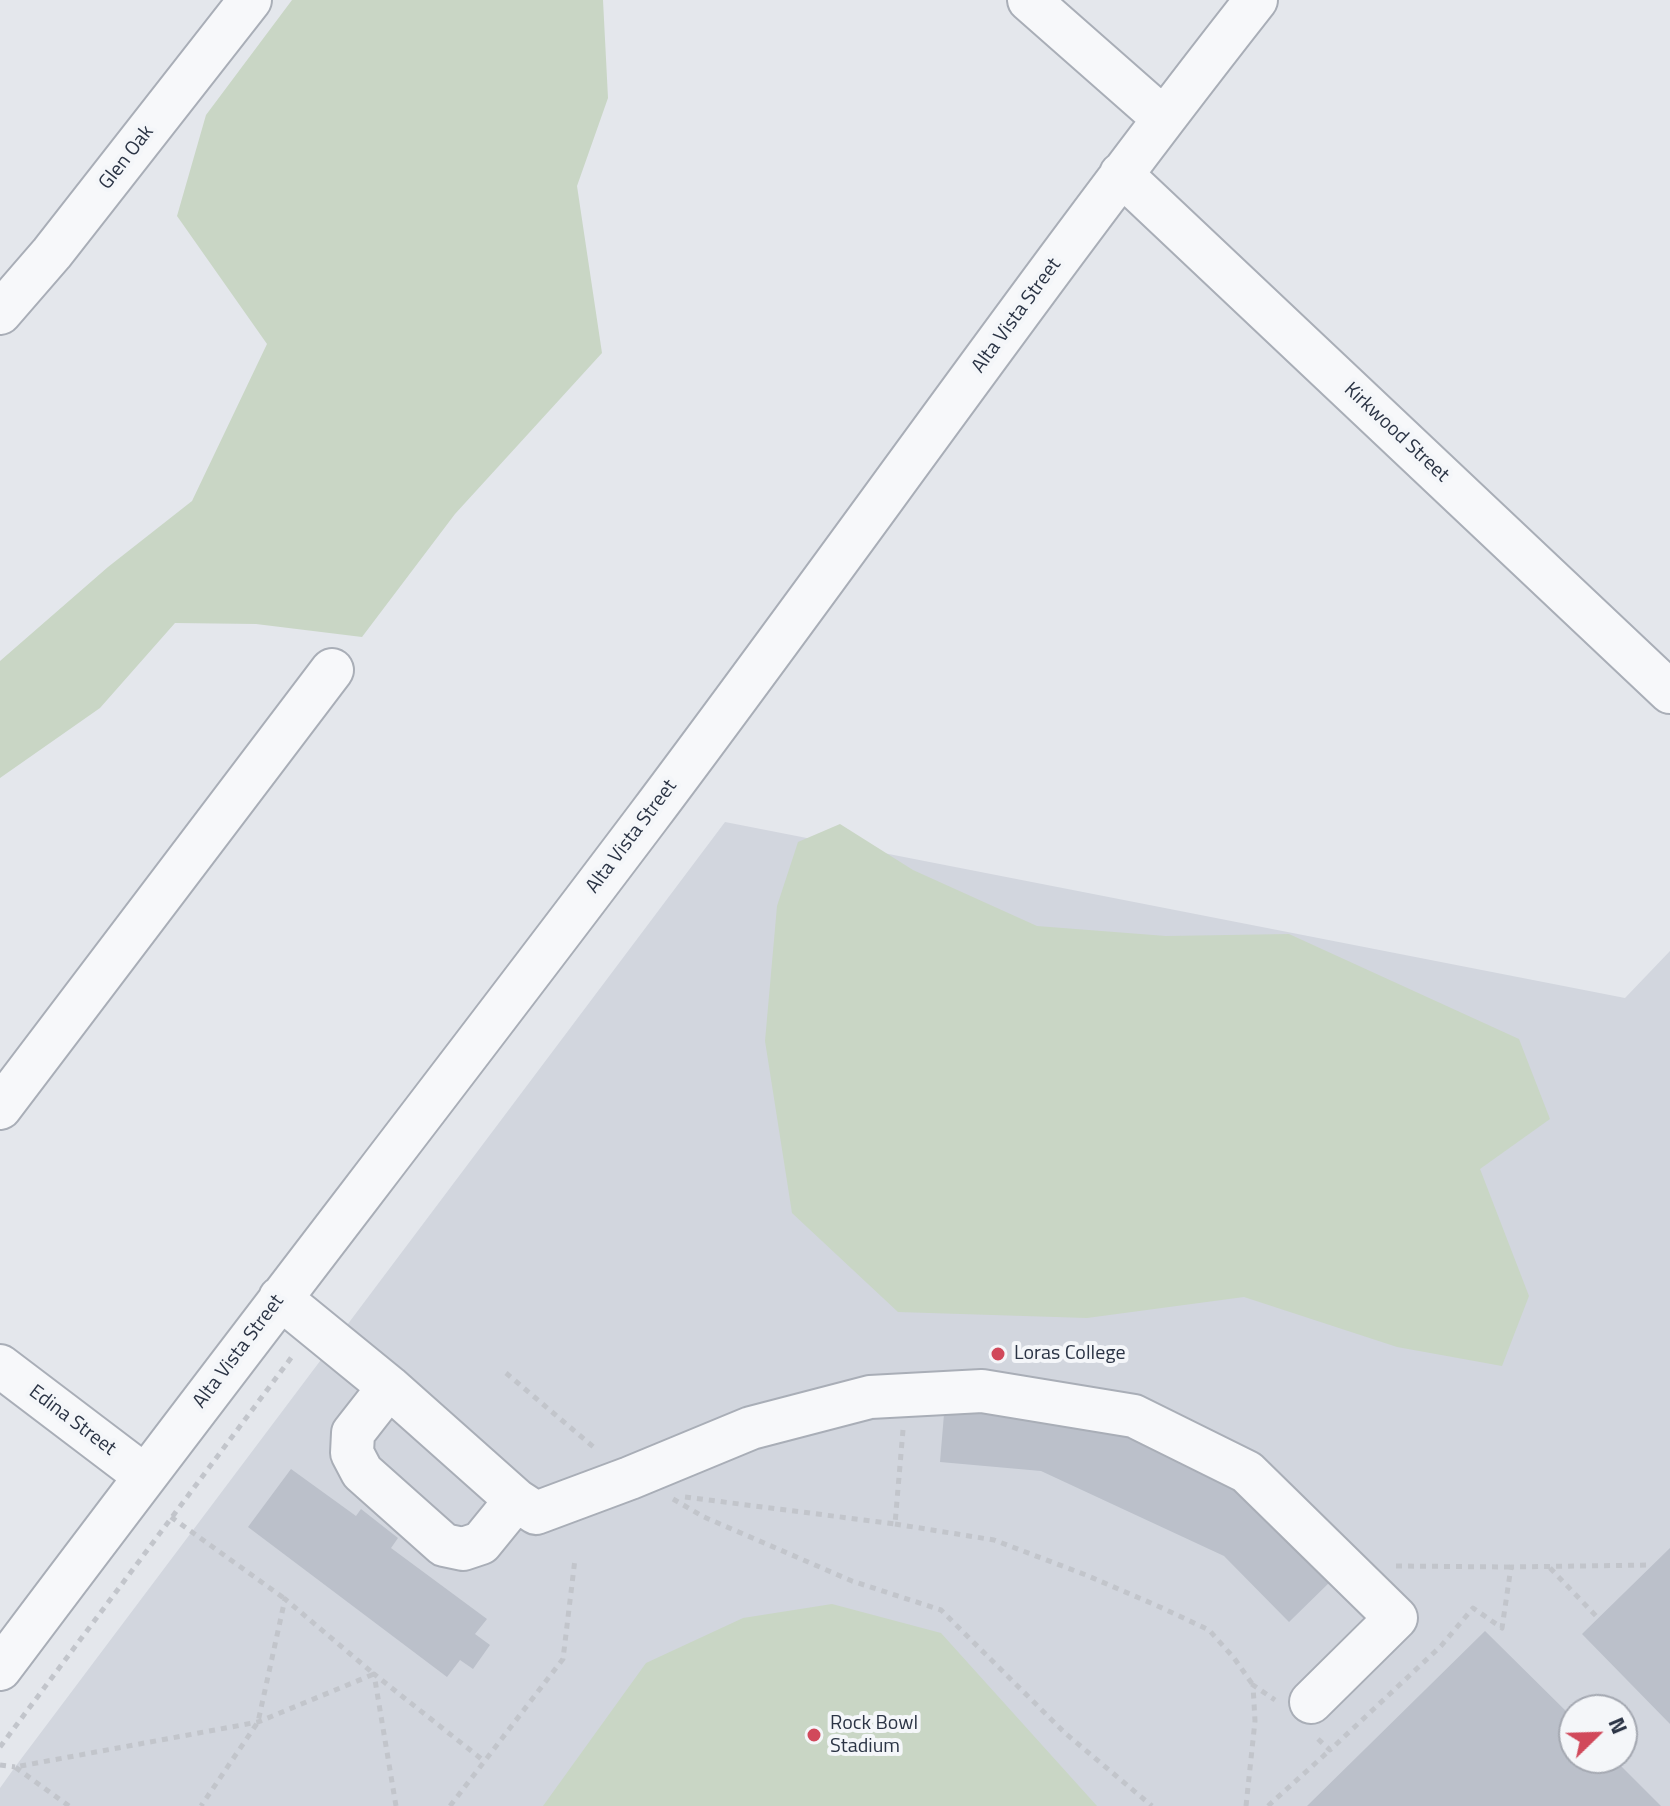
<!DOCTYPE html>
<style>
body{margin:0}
#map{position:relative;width:1670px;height:1806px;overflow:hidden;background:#e4e7ec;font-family:"Titillium Web",sans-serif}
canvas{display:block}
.north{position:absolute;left:1558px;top:1694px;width:80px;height:80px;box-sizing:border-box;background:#f4f6f9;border:2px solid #a4a8b1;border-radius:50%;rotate:67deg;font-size:22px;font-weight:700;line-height:32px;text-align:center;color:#2b3445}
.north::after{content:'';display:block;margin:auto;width:28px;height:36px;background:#d1495b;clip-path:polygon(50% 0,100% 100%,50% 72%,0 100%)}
</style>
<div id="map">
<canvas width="1670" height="1806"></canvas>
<div class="north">N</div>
</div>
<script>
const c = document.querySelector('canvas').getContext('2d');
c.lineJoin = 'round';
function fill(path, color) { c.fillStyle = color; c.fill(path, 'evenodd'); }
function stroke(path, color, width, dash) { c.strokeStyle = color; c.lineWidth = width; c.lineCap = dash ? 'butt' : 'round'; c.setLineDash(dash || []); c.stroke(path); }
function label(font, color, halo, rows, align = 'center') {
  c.font = font + ' "Titillium Web",sans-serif'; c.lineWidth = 8; c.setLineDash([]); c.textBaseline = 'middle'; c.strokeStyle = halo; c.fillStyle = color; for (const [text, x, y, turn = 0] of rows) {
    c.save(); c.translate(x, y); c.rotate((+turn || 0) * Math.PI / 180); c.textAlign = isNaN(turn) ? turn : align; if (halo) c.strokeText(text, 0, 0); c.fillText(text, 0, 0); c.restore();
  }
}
fill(new Path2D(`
 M725,822L1625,998L1670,951V1806H0V1788L15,1767ZM1574,1710H1622V1758H1574Z`), '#d2d6de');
fill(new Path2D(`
 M292,0H603L608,98L577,186L602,353L455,514L362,637L256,624L175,623L100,708L0,778V661L108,567L192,501L267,344L177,216L206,115Z
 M840,824L913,870L1037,926L1166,936L1289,934L1519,1039L1550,1119L1480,1169L1529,1296L1502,1366L1397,1347L1244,1297L1087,1318L898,1312L792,1213L765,1041L777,906L798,842Z
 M832,1604L941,1633L1097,1806H543L646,1663L743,1618Z`), '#c9d6c5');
fill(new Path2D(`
 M960,1403L1083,1414L1252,1495L1334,1578L1289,1622L1224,1556L1041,1471L940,1462L944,1414L959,1415Z
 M291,1469L356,1516L361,1509L398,1538L391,1548L487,1619L475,1634L490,1645L473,1669L460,1660L447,1677L248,1527Z
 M1670,1548V1724L1582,1634Z
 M1485,1631L1574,1719V1758H1613L1661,1806H1307Z`), '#bbc0ca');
const minor = new Path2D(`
 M1029,0L1163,118
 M1121,174L1670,692
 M0,313L52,253L250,0
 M0,1108L332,670
 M280,1298L389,1387L516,1500L536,1513L630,1478L751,1428L870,1397L982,1391L1134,1416L1247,1472L1396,1618L1311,1702
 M0,1366L145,1476
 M389,1387L353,1433L352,1453L362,1472L444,1545L463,1549L481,1543L516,1500
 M0,1669C214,1383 433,1102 648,817C852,546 1046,267 1256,0`);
stroke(minor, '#a9aeb7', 46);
stroke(new Path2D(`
 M506,1373L597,1450
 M685,1497L895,1524L903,1430
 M673,1499L704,1517L852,1581L941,1610L1065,1733L1152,1806
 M171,1517L285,1599
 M895,1524L994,1540L1086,1575L1160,1607L1209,1630L1234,1658L1253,1685
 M1396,1566L1511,1567
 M1550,1568L1598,1618
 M1318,1739L1330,1750L1441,1646L1473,1608L1502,1628L1511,1567L1652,1565
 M0,1747L294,1354
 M0,1765L15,1767
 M69,1806L15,1767L258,1722L374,1674L285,1599L258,1722L201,1806
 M396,1806L374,1674L484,1761
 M450,1806L563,1659L575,1559
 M1246,1806L1255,1721L1253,1685L1275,1700
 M1268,1806L1330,1750`), '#c2c5cb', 5, [6, 6]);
stroke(minor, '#f7f8fa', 42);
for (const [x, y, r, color] of [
 [998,1354,8,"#d1495b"],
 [814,1735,8,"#d1495b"]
]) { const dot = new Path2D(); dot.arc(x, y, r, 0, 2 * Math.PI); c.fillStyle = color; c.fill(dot); stroke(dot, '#f4f6f9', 3); }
label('20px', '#2b3445', '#f4f6f9', [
 ["Glen Oak",127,158,-52],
 ["Alta Vista Street",1017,316,-54],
 ["Kirkwood Street",1396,433,43],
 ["Alta Vista Street",632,837,-53],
 ["Alta Vista Street",239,1352,-53],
 ["Edina Street",72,1421,37]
]);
label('20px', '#2b3445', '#f4f6f9', [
 ["Loras College",1014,1354],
 ["Rock Bowl",830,1724],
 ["Stadium",830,1747]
], 'left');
</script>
